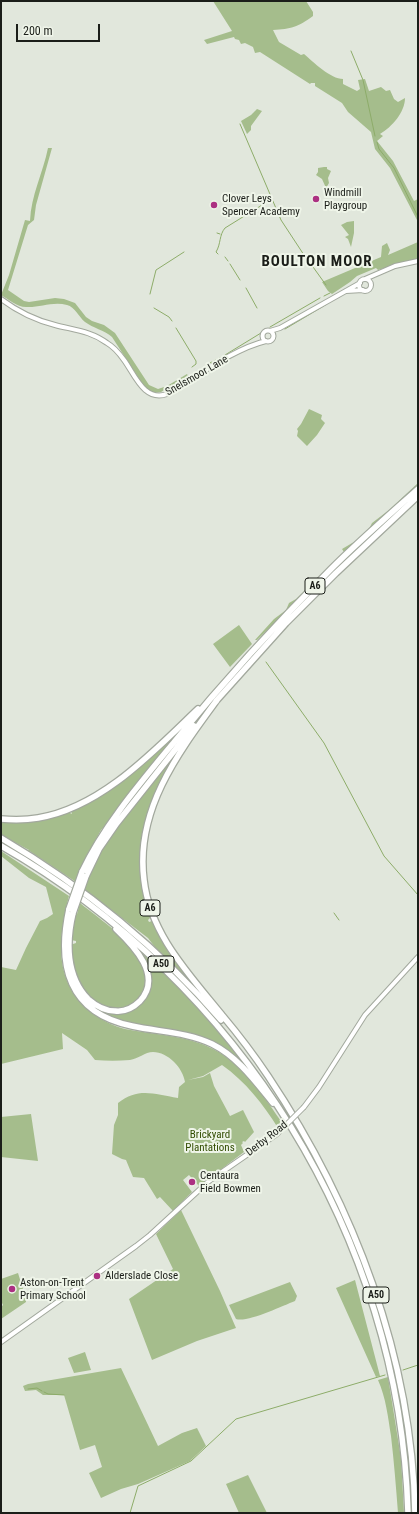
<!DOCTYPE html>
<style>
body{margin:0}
#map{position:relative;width:419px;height:1514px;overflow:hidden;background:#e1e7dc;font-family:"Roboto Condensed",sans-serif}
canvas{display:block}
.frame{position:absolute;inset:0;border:2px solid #1b1e19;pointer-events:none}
.scale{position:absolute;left:16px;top:24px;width:84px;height:18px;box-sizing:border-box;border:2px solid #1b1e19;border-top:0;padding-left:5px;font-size:12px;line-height:14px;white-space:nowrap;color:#1b1e19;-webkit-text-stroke:3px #eff5e9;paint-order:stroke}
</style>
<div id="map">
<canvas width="419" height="1514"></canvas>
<div class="frame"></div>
<div class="scale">200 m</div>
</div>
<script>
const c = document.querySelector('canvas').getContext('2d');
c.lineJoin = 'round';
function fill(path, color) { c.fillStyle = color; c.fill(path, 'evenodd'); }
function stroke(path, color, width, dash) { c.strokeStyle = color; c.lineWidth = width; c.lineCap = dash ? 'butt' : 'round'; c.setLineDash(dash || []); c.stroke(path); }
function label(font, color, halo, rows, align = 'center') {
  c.font = font + ' "Roboto Condensed",sans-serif'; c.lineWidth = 4; c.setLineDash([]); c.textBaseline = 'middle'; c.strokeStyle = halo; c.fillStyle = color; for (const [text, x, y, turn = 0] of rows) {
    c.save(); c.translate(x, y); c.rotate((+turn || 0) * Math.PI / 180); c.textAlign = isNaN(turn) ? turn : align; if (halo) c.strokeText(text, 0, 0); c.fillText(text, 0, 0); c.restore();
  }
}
fill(new Path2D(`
 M213,1H306L313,12V16C298,27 291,29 273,30L279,42L301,55L304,54C313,62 331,79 343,79V84L357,91L360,89L358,80L365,79L369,91L381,87L386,91L390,90L394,99L398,102L405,98C405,112 392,127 380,134L383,136L377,141L393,161L414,201L418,199V222L390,168L375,149L371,132L348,112L342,103L315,86V83H311L310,84L260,52L255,53L253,47L245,43L241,44L239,40L235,39L234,37L207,44L204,40L232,31Z
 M257,109L262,111L251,126V130L247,134L241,121L251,115Z
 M48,148H52L36,205L34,220L28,225L8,290L24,301L29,302L55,298L64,299L75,303L86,317L92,321L104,325L115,333L149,385L158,389L167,386L187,374L188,376L161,392L153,393L145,388L112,337C104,330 93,328 85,322C78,316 75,307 67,305C53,301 39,308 26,307C17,307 8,299 1,295L9,275L25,220L30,221C31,195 43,173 48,148Z
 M324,167H327V169L331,171L328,178L329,183L326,188L322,179L316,175L318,172V168Z
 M354,221V233L351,247L348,239L345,237L349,235L341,225L347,222Z
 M418,242V259L404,262L378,270L376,268L357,276L350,282L332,294L328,291L322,282L381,257L382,246L387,243L390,250L388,255Z
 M309,409L322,415L321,419L325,423L317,435L307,446L297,436L298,431L297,429L301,424Z
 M418,483V486L257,640H255L274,619L286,610L289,603L296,599L344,552L342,549L359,539L370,527L372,523L389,510Z
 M239,625L252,644L230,667L213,644Z
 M187,722L152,765L113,817L101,830L83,863L76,882L28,850H29L1,835V821L68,812L72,814L71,810L93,799Z
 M180,748C146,804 128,852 151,917L148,920L149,922L152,921L162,941L192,984L154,946L148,938L84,889L89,878L87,877C111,829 146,789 180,748Z
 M1,851L69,896C58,938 53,983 92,1013C102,1020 113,1026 125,1029C155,1035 186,1035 213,1049C242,1063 265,1098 283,1124L278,1128C263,1104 246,1082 222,1065L203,1076L188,1080L203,1077L210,1073L214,1086L230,1116L243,1110L254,1132L245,1142L244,1141L242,1142L243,1143L241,1145L244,1152L199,1186L189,1175L183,1180L192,1192L173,1211L160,1197L157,1199L144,1178L133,1177L126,1160L122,1159L112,1154L114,1125L118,1115V1103C138,1087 154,1094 178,1098L179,1087L185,1082C183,1068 168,1052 153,1052C145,1052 138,1059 130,1060C118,1061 107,1061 95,1060L87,1050L62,1033L63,1049L1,1064V967L16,970L26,948L40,921L47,918L53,914L46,887L29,878L1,856Z
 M80,903C102,921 132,940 144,967C146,973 146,982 144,988C142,996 137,1003 129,1006C104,1015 82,996 74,972C72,964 72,953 70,945L76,943V941L71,940L75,914H77Z
 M135,945C182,983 219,1032 257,1079L220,1046L109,1017L93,1007C115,1014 117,1017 138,1005L150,978Z
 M31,1114L38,1161L1,1157V1117Z
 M181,1210L220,1291L236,1328L197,1341L152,1360L129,1299L173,1269L156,1234Z
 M18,1273L26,1299V1302L1,1319V1307L3,1305L1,1301V1279Z
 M355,1280L380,1376L376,1377L336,1288Z
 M290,1282L297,1296L295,1301C282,1306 247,1323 236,1319L229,1305Z
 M85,1352L91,1370L74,1373L68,1358Z
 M121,1368L158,1446L182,1433L197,1428L206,1446L190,1461L138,1484L121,1489L101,1498L89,1473L102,1467L95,1445L80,1450L64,1395H43L36,1390L25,1391L23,1386L28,1384Z
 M388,1377L401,1458L404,1513H398C396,1487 394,1462 391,1436C388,1417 386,1398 378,1380Z
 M248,1475L267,1513H239L226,1484Z`), '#a5bd8c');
stroke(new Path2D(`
 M351,51L363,80L375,136
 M240,124L281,220L304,255
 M377,142L379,149L394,168L418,217
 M217,233L220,234
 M218,254L216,252C221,244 219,235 225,228L267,202
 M225,257L228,261
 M308,260L326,285
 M230,264L240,280
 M246,288L257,308
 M150,294L156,270L184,252
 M324,296L330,293
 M154,308L169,317L172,321
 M270,327L320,298
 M176,328L196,361V364L192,367
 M285,329L327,304
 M225,355L261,333
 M210,363L220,358
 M266,662L324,743L384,856L418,895
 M334,913L339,920
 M403,1370L418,1365
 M28,1389L37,1388L42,1391
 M44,1392L48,1394L64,1395
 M130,1513L138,1486L191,1461L236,1419L385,1375`), '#8dac69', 1);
const tertiary = new Path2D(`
 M365,279L395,266L418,261
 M359 285a6 6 0 1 1 12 0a6 6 0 1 1-12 0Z
 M346,291L363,290
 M1,299C17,311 35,320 55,325C74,330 91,331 107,343C114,347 119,353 124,360C135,375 144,402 167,394C197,377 233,349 266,341
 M262.5 336a5.5 5.5 0 1 1 11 0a5.5 5.5 0 1 1-11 0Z
 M270,331L280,328L360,283
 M304,1107L319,1087L365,1015L418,957
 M1,1342L136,1246L150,1235L209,1181L277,1134`);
const trunk = new Path2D(`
 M217,700C178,753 135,810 144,880C150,934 189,974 222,1015C238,1034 254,1055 268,1076C354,1205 412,1357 415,1513
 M216,701L286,623L336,573L418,496
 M1,819C13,820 26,820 38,818C101,808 154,751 198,709
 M1,838C84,887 158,947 221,1020
 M1,846C239,982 400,1236 408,1513
 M82,872C104,825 142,781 175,741C224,681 276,624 331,569C359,541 389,515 418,489
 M86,876L99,849L117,823L194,726
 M69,909C57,965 68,1013 132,1026C159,1032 187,1032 212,1044C238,1057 255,1081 273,1103
 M73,913C66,942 66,976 88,999C96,1006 105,1011 115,1011C124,1012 133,1008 140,1001C163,976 134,946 116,929`);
stroke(tertiary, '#a2a89d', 6);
stroke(trunk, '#a2a89d', 8);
stroke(tertiary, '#fff', 4);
stroke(trunk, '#fff', 5.5);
const tertiaryBridge = new Path2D(`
 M277,1134L304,1107`);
const trunkBridge = new Path2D(`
 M69,909L82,872
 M73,913L86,876`);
stroke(tertiaryBridge, '#a2a89d', 6, []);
stroke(trunkBridge, '#a2a89d', 8, []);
stroke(tertiaryBridge, '#fff', 4);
stroke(trunkBridge, '#fff', 5.5);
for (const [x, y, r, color] of [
 [316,199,4,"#ac3082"],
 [214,205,4,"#ac3082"],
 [192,1182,4,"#ac3082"],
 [97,1276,4,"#ac3082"],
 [12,1289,4,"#ac3082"]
]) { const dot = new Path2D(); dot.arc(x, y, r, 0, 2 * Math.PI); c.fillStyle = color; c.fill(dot); stroke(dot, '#eff5e9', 1.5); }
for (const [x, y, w] of [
 [315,586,20],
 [150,908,20],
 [161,964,26],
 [376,1295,26]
]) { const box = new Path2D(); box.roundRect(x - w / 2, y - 8, w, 16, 3); c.fillStyle = '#eff5e9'; c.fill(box); stroke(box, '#1b1e19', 1); }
label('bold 10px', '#1b1e19', null, [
 ["A6",315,586],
 ["A6",150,908],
 ["A50",161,964],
 ["A50",376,1295]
]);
label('11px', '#1b1e19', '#eff5e9', [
 ["Windmill",324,193],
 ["Playgroup",324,206],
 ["Clover Leys",222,199],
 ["Spencer Academy",222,212],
 ["Centaura",200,1176],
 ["Field Bowmen",200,1189],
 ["Alderslade Close",105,1276],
 ["Aston-on-Trent",20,1283],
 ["Primary School",20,1296]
], 'left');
label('11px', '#1b1e19', '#eff5e9', [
 ["Snelsmoor Lane",197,376,-30],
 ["Derby Road",267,1139,-38]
]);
label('11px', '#314c00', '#eff5e9', [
 ["Brickyard",210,1135],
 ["Plantations",210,1148]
]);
c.letterSpacing = '1px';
label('bold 15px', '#1b1e19', '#eff5e9', [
 ["BOULTON MOOR",317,262]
]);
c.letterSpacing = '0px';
</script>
